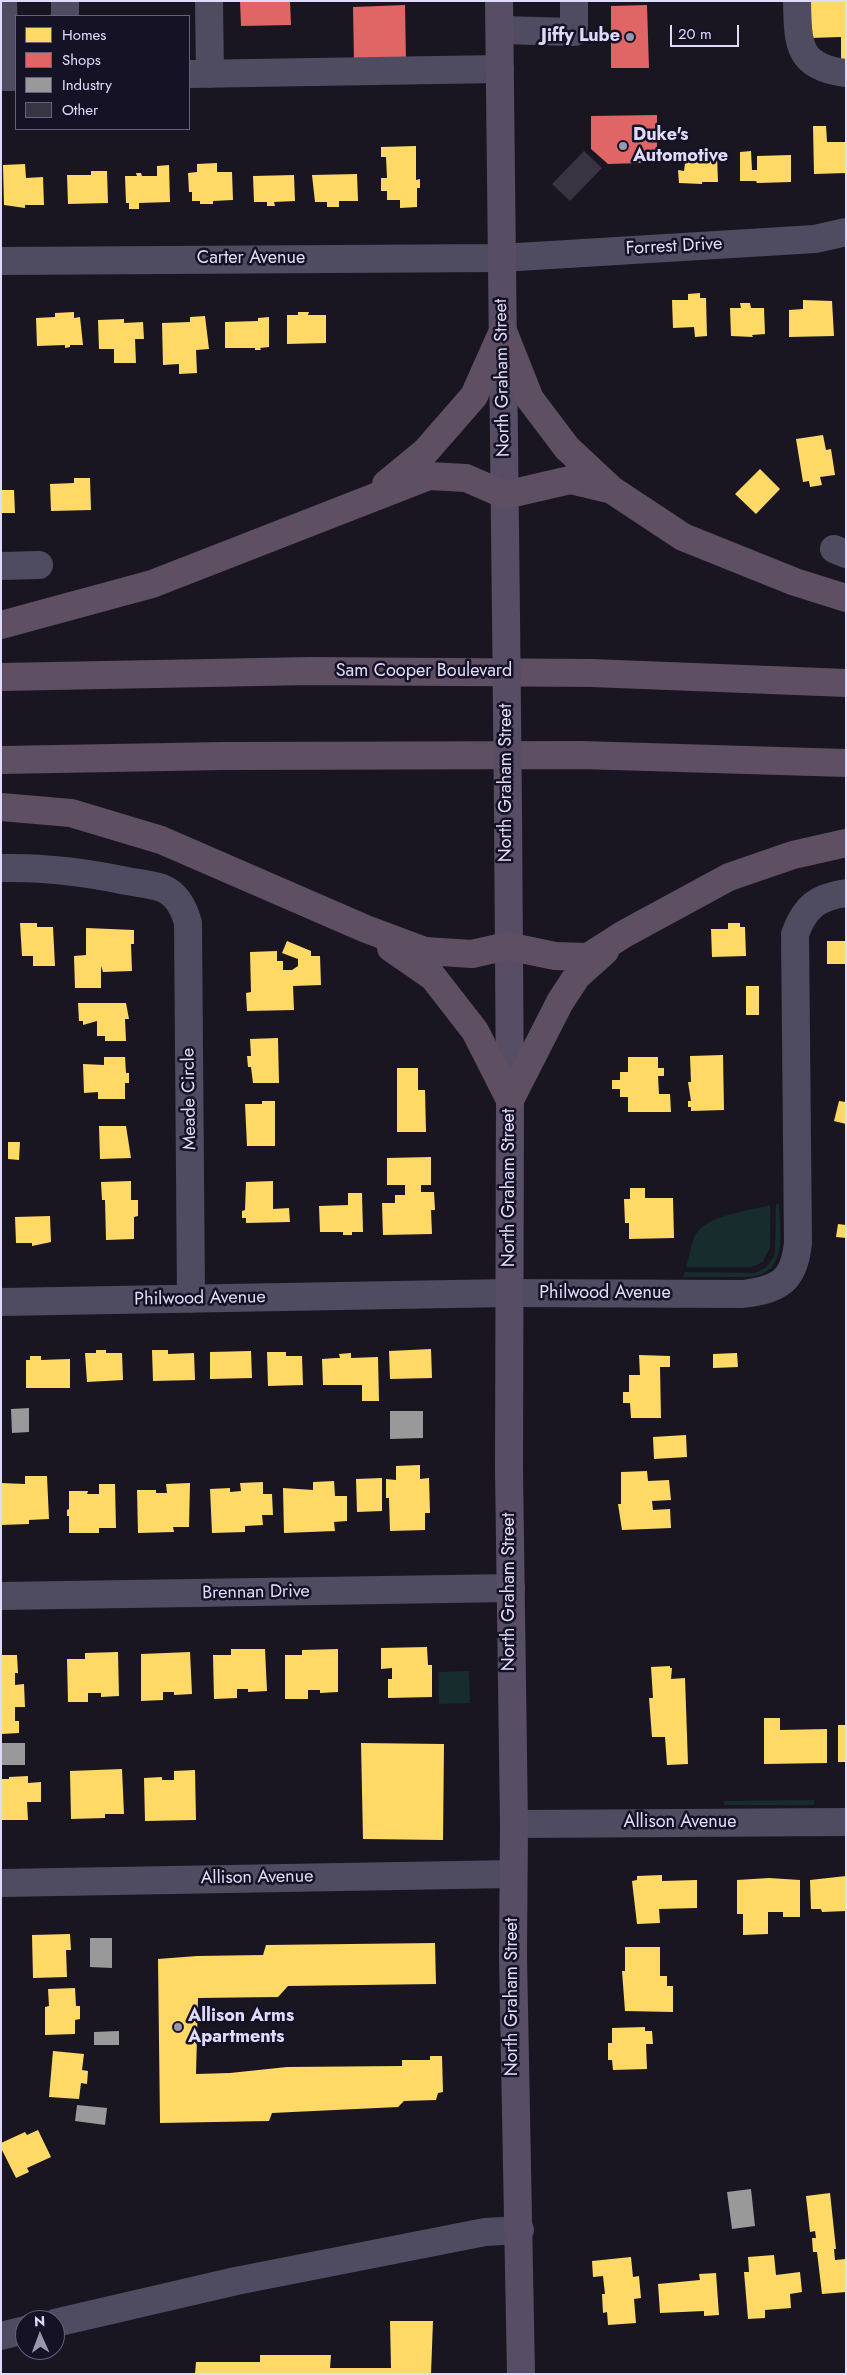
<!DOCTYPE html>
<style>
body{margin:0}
#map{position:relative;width:847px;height:2375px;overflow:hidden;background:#191621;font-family:Jost,sans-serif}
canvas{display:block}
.frame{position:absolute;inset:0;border:2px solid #e0dbfb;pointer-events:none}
.legend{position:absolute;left:15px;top:15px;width:175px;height:115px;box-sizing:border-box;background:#161225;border:1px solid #67627b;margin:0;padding:6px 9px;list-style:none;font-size:15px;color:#e0dbfb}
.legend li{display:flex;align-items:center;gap:10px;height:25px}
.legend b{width:25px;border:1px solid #67627b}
.north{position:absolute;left:15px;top:2310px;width:50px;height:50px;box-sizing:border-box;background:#161225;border:1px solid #67627b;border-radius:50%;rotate:358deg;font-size:14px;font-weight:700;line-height:20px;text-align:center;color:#e0dbfb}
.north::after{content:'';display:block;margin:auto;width:18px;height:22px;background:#9a96af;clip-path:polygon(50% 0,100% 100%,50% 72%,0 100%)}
.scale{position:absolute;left:670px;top:25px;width:69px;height:22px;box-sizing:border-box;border:2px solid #e0dbfb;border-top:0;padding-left:6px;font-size:15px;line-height:18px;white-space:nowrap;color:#e0dbfb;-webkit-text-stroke:4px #161225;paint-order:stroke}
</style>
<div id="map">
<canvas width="847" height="2375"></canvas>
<div class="frame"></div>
<ul class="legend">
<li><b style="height:14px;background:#ffd966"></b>Homes</li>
<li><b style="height:14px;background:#e06666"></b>Shops</li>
<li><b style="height:14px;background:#999"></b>Industry</li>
<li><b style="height:14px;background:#383442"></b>Other</li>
</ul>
<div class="north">N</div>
<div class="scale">20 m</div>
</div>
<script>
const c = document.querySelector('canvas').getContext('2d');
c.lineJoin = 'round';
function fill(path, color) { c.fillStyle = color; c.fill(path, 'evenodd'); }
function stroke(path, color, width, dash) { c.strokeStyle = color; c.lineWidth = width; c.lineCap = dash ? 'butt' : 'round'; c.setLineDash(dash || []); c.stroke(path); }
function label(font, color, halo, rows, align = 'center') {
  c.font = font + ' Jost,sans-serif'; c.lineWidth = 5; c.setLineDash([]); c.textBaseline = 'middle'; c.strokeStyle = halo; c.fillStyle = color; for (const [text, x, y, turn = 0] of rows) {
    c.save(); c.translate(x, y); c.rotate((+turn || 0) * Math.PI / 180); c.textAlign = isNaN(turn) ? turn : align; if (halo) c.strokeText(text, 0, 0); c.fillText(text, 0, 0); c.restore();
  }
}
fill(new Path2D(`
 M776,1204H779C780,1233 788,1271 752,1277H683L685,1272L755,1273L766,1267L774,1257L775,1251Z
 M770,1205V1247L763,1262L751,1267H686C690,1256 691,1238 699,1230C713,1215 750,1210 770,1205Z
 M469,1671L470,1703L439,1704L438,1672Z
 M814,1800V1805H724V1801Z`), '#162c2d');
fill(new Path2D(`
 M810,1H846V61H841V37L810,38Z
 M813,126H826L827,142H846V173L814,174Z
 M416,146V180L420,179V188H417V207L400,208V200H387V191H381V178H387L386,157H381V147Z
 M751,151L752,170H757V156L791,155V182L757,183L756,181H740V152Z
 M717,155L718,182H702V184L679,183L678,170L684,171L686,156Z
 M217,163V172H232L233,200L213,201V204H200V201H192V192H189L188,173L197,172V164Z
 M25,164L26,178L43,177L44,205H25V208L4,205L3,165Z
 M169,165L170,202L139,203V209H129V203H126L125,176H137L136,173H141L142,176H157V166Z
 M91,171H107L108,203L68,204L67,175H91Z
 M357,174L358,201H339V207H327V202H315L312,175Z
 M294,175L295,201L274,202L275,206H267V202H254L253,176Z
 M700,293V298H706L707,336L695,337L694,327L673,328L672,300H688V294Z
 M803,300L832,301L834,336L789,337V310L803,309Z
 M740,303H750L751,308H764L765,334L752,335L753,337L731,336L730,308H741Z
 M74,312V318L80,317L83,345H70V347L65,348V345L37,346L36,318L55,317V313Z
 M298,312H309L308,315H326V343L287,344V315H298Z
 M205,316L209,349L196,350L197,373L179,374V364L163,365L162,323L190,322V317Z
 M269,317V347L260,348L261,350H255V348H225V322L258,321V318Z
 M124,319V323L143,322L144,339H135L136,363H114V349H99L98,320Z
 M823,435L826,450L831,449L835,475L820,477L822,485L810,487L809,481L803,482L796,439Z
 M760,469L780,489L756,514L735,494Z
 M74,478H90L91,510L51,511L50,484L74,483Z
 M1,490H14L15,513H1Z
 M20,923H37V927H53L55,966H33V956H22Z
 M728,923H740V927H745L746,956L712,957L711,929H728Z
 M86,928L134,930V944H131L132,971L103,972L101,966V988H75L74,956L86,955Z
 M287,941L311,951V956H320L321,985L293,986L294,1010L247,1011L246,993L251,992L250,952L277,951V961H283V970H292L298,966V959L282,953Z
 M827,941H846V964H827Z
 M746,986H759V1015H746Z
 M78,1003H126L129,1019H125L126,1041H105V1036H97V1021L83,1025V1021H79Z
 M278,1038L279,1083H253L251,1067H248L247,1056H251L250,1039Z
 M723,1055L724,1110L691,1111V1107H688V1101H691L688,1082H691L690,1056Z
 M104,1057H125L126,1073H129V1083H125V1099H98V1092L84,1093L83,1064L104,1065Z
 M628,1057H658V1068H664V1076H658L659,1094H670L671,1112H628V1097H620V1089H612V1080H620V1072H628Z
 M397,1068H418V1090H425L426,1132H397Z
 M262,1101H275V1146H247L245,1104H262Z
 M839,1101L846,1102V1124L834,1121Z
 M99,1126H126L131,1158L100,1159Z
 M8,1142H20L19,1160L8,1159Z
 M431,1157V1185H421V1192H434L435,1210H431L432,1234L383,1235L382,1203H395V1195H405V1185H387V1158Z
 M131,1181V1200H138V1216L134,1217V1239L106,1240L105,1200H102L101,1182Z
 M273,1181V1209L289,1208L290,1222L246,1223V1218H242V1211L245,1210L246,1182Z
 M630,1188H645V1198H673L674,1238L629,1239V1223H625L624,1199H630Z
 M348,1193H362L363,1232H352V1235H343V1232H320L319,1206L348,1205Z
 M50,1216L51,1242L32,1246V1243H16L15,1217Z
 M838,1224L846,1225V1238L836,1237Z
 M431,1349L432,1378L390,1379L389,1351Z
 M96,1350H106V1353H122L123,1380L87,1382L85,1353H96Z
 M152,1350H168V1354L194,1353L195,1380L153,1381Z
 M251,1351L252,1378L210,1379V1352Z
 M267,1352H286V1356H302L303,1385L268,1386Z
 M351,1353V1358L378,1357L379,1401H362V1385H323L322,1359L336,1358H340L339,1354Z
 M737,1353L738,1367L713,1368V1354Z
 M639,1355L670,1356V1367H660L661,1418H631L630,1403H623V1392H629V1375H640Z
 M30,1356H41V1360L70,1359V1388H26V1360H30Z
 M686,1435L687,1457L654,1459L653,1437Z
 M420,1465V1479L429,1478L430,1513H425V1530L390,1531L389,1498H386V1479L396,1480V1466Z
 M647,1471L648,1481L669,1480L671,1500L652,1501L653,1510L670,1509L671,1528L622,1530L618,1504H621V1472Z
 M25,1476H47L49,1519L29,1520V1524L1,1525V1483L25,1484Z
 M382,1478V1511L357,1512L356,1479Z
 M334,1481L335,1496H347V1521L334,1522L335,1531L284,1533L283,1488L313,1490V1482Z
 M263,1482V1494H272L273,1515H262L263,1525L245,1526V1532L212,1533L210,1489L230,1488V1492L241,1491L240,1483Z
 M190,1483L189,1527H173L174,1532L138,1533L137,1490H156V1493H167L166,1484Z
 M99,1484H115L116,1528H99V1533H69V1516H67V1510L69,1509V1491H88L87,1494H99Z
 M427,1647L428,1665H432V1697L388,1698V1679H392V1668L381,1669V1648Z
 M231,1649H265L267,1691L248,1692V1689H237V1698L214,1699L213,1655H231Z
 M338,1649V1692L320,1693V1690H308V1699H285V1655H302V1650Z
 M118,1652L119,1696L101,1697V1693H88V1702H68L67,1659H85V1653Z
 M190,1652L192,1694L174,1695V1692H163V1700L141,1701V1654Z
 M1,1655H17L18,1673H15V1685L24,1684L25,1707H15V1721H19V1733L1,1734Z
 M670,1666V1668H672L671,1679L685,1678L688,1764L667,1765L665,1737H652L649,1698H653L651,1667Z
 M764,1718H780V1730L827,1729V1763L764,1764Z
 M838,1725H846V1762H838Z
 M361,1743L444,1744L443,1840L363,1839Z
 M122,1769L124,1814H105V1818L71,1819L70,1771Z
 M195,1770L196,1820L145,1821L144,1778L162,1777V1780H174V1771Z
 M28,1776V1783L41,1782V1802H27L28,1820H1V1779H9V1777Z
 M662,1875V1881L697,1880V1908L659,1909L660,1923L637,1924L632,1881L637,1880V1876Z
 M846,1876V1911L822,1912L821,1909H811L810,1880Z
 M769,1878L800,1880V1917H783V1912H768V1934L743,1935V1914H737V1880Z
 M70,1934L71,1950H66L67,1977L33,1978L32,1935Z
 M435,1943L436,1984L288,1986L278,1997L198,1998L196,2074L230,2073L287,2067L402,2066V2060H430V2056H442L443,2092L438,2093L436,2100L404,2101L398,2107L272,2113L269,2121L160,2123L158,1959L197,1956L263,1955L266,1945Z
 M625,1947H660V1976H667V1986H673V2012L625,2011L622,1971H625Z
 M75,1988L76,2006H80V2019L75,2020V2034L45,2035V2007L49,2006L48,1989Z
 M645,2027V2031H652L653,2044H646L647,2069L613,2070L612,2060H608V2043H612V2028Z
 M53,2051L84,2054L82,2070L88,2071L87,2084L81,2083L79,2099L49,2097Z
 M38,2130L51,2157L27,2168L29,2172L16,2178L1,2148V2143L25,2132L27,2135Z
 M830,2193L836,2249H834L835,2260L846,2259V2292L822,2294L817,2252H813L812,2238H816L815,2231L810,2232L806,2196Z
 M774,2255L776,2275L800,2272L802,2292L790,2294L791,2308L765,2310V2318L748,2319L744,2272H749L748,2257Z
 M631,2257L633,2277L639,2276L641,2298L634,2299L636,2323L608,2325L607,2312L603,2313L602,2294H605L603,2276L593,2277L592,2261Z
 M716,2273L719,2315L704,2316V2311L660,2313L658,2284L700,2280L699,2274Z
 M390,2321H433L431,2374H195L196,2362H260V2355H331L330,2368H391Z`), '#ffd966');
fill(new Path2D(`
 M240,1H290L291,25L241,26Z
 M405,5L406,62L354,63L353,7Z
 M647,5L649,68H611V6Z
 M657,115V160H641V163L608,164L591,149V116Z`), '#e06666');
fill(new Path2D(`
 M29,1408V1432L12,1433L11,1409Z
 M390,1411H423V1438L390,1439Z
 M1,1743H25V1765H1Z
 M90,1938H112V1968L90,1967Z
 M119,2031V2045H94V2032Z
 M77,2105L107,2108L105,2125L75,2121Z
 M751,2189L755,2226L732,2229L727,2192Z`), '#999');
fill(new Path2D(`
 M584,151L602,168L570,201L552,184Z`), '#383442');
stroke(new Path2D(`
 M3,1L5,77H16
 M65,1V16
 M209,1L210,74
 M797,1C798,44 797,67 846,73
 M501,30L574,32V1
 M189,74L500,69
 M1,261L501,258L815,239L846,232
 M834,549L846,554
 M1,566L39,565
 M1,868C45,867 85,872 127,881C138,883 151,884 162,888C177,894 184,908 188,923L191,1299
 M1,1302L509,1293L743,1294C780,1289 794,1281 798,1243L795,934C805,907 817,897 846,893
 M1,1596L511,1588
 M514,1824L846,1822
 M1,1883L513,1874
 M55,2323L236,2281L485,2232L520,2230
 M1,2336L25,2330`), '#4f4c61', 28);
stroke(new Path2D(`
 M499,1L506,616
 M508,811L510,1100L509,1470L514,1824L513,1956L521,2374`), '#574d64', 28);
stroke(new Path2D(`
 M503,331L530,399L567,448L612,490L683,537L795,582L846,598
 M386,484L426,451L474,396L503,331
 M1,625L152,584L429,476L466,478L505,495L570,480L612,490
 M1,677L311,671L592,673L846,683
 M1,760L223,756L581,755L846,763
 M1,807L71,813L161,840L366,929L425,951L472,954L507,946L555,956L588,957L624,934L729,877L793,855L846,843
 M391,948L433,977L475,1031L510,1100
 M510,1100L560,1002L577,976L605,951`), '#5e4f62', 28);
stroke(new Path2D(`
 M506,616L508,811`), '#574d64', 28);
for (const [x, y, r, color] of [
 [630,37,5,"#9a96af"],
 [623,146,5,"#9a96af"],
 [178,2027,5,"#9a96af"]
]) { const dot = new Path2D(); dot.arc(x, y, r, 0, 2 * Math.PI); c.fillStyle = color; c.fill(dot); stroke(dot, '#161225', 2); }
label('bold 18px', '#e0dbfb', '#161225', [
 ["Jiffy Lube",620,37,"right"],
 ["Duke's",633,136],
 ["Automotive",633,157],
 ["Allison Arms",188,2017],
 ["Apartments",188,2038]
], 'left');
label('18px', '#e0dbfb', '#161225', [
 ["Forrest Drive",674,247,-3],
 ["Carter Avenue",251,259],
 ["North Graham Street",503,378,-91],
 ["Sam Cooper Boulevard",424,672],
 ["North Graham Street",507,783,-90],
 ["Meade Circle",190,1099,-91],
 ["North Graham Street",510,1188,-90],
 ["Philwood Avenue",605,1294],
 ["Philwood Avenue",200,1299,-1],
 ["North Graham Street",510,1592,-90],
 ["Brennan Drive",256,1593,-1],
 ["Allison Avenue",680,1823],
 ["Allison Avenue",257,1878,-1],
 ["North Graham Street",513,1997,-90]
]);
</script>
